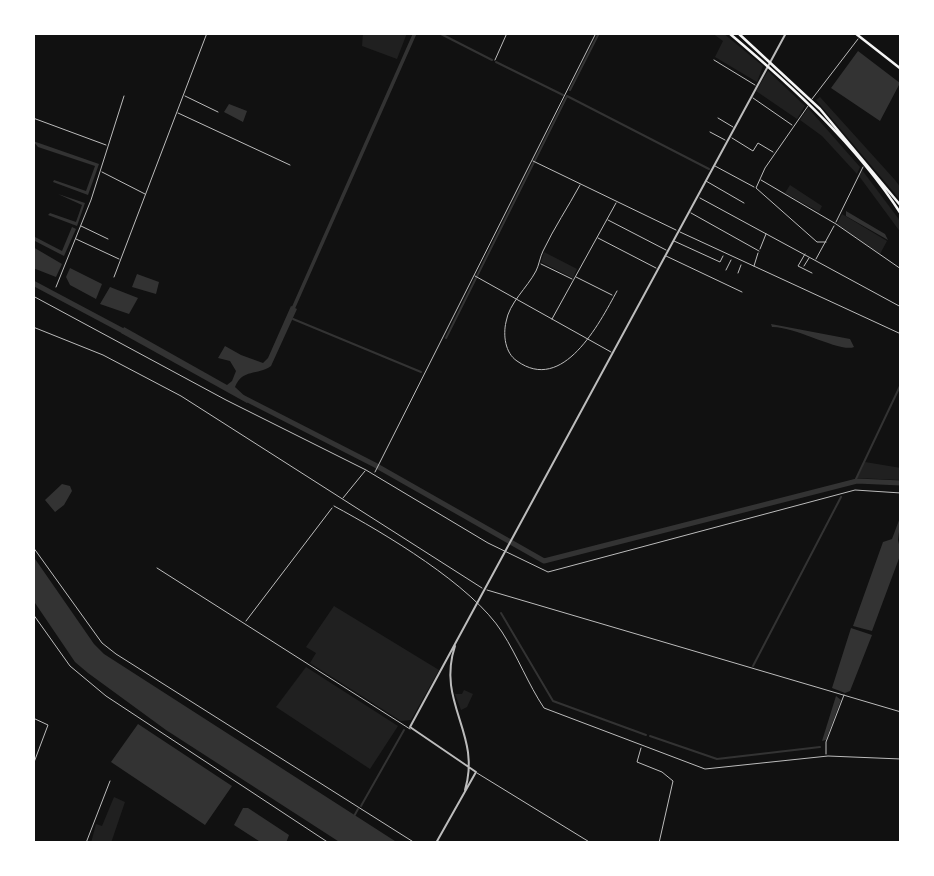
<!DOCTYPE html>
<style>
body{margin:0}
#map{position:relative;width:934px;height:876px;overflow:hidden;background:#111;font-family:"Fira Sans Condensed",sans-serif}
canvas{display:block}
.frame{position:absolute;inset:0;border:35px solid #fff;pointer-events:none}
</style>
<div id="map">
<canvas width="934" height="876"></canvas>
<div class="frame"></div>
</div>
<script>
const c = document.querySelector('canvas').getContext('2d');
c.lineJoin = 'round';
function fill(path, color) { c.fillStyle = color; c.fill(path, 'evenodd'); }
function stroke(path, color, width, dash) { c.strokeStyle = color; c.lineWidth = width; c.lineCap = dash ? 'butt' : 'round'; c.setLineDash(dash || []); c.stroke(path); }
fill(new Path2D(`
 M363,33H407L397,59L362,46Z
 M712,33H723L763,66L757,82L715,57L723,41Z
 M768,71L805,106L797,119L756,91Z
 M820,97L895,180L901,188V201L816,100Z
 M808,108L860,167L857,174L822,136L800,120Z
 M862,170L901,222V233L859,176Z
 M790,185L822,206L819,212L785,193Z
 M842,214L887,241L880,254L837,224Z
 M544,252L577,269L573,278L541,262Z
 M865,462L901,468V480L857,478Z
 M334,606L439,670L411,720L401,721L310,663L316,653L306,647Z
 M306,667L398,726L370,769L276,707Z
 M464,690L473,694L467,707L461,710L455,694H462Z
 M114,797L125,802L111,843H91L96,824L102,826Z`), '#202020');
fill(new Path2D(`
 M858,51L900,83L880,121L831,88Z
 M229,104L247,111L243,122L224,112Z
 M33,141L99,164L88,195L53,182L54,180L86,191L95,166L38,147Z
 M58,194L85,203L77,226L48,215L50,213L76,222L82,205Z
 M846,211L885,234L888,240L846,216Z
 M72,227L76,229L64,256L33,240L34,230L35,237L62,251Z
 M33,247L62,264L56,277L33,268Z
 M70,268L102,284L96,299L70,285L66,277Z
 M137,274L159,282L156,294L132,287Z
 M110,287L138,298L129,314L100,304Z
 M291,306L297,309L271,366C257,376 243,368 235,387L249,400L247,403L121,333L124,327L227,385L232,381L236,371L230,361L218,358L225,346L241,355L263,363L268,358Z
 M771,324L850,339L854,347C841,353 794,326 772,327Z
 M62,484L70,486L72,491L64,505L55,512L45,500Z
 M901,515L898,540L901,553L872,631L853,626L883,542L892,539Z
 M33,556L94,644L104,654L398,843H341L166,730L88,673L75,662L33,600Z
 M851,628L872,635L850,691L845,693L832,688Z
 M836,696L841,700L826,740L822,741Z
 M138,724L232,786L205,825L111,762Z
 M243,808H248L289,835L286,843H262L234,825Z`), '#333');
stroke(new Path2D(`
 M439,33L492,60
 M496,62L563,95
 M570,90L599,33
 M293,319L421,372
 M446,338L567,96L709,169
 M855,481L901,384
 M501,613L553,701L646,735
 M753,666L841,497
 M650,736L717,759L820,747
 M361,806L404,730
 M353,818L358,809`), '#333', 2);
stroke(new Path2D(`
 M292,311L415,33`), '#333', 3.5);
stroke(new Path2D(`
 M33,283L127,333
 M242,397L375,465L544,561L857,481L901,483`), '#333', 5);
stroke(new Path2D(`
 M495,60L507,33
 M714,60L755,85
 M185,96L218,112
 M753,98L792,125
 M812,99L858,39
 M808,106L765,168L756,188L817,242H826
 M178,113L290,165
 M33,118L106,145
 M718,118L733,127
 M710,132L725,140
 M732,138L753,151L758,143L773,152
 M533,161L676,230
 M715,166L754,187
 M102,172L145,194
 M761,180L836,224L901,269
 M706,181L744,203
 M580,185C568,207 554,228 543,251C540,257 539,265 536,271C527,288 509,303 506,322C503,335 505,353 517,361C563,394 599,324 617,291
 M700,198L901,307
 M691,213L759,251
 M608,220L666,250
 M836,222L863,167
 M81,226L108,239
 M680,232L901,334
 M598,238L656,268
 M76,239L119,259
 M674,241L720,262L723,256
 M760,249L766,234
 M805,254L798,266L812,273
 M666,256L742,292
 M816,259L834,226
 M541,264L572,279
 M754,266L758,253
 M804,266L809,258
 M726,270L731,260
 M738,273L741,265
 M475,276L611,352
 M114,277L207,33
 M576,277L612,295
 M56,287L91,200L124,96
 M33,296L226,400L366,470L488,543L548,572L855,490L901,493
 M552,319L616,203
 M33,327L103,355L181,396L482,588
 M375,472L596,33
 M343,498L365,471
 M334,506C384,533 472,585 502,632C518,657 528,684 544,708L705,769L828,756L901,759
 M33,547L102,643L116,654L415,843
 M157,568L410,729
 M487,590L901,712
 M33,614L70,666L106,696L329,843
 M246,621L332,508
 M33,718L48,725L33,765
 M641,748L637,762L662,772L673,781L659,843
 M826,754V742L844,695
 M477,773L591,843
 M86,843L110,781`), '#bcbcbc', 1);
stroke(new Path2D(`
 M455,646C436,703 482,734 465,790
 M436,843L476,772L410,727L786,33`), '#bcbcbc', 2);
stroke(new Path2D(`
 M855,33L901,69`), '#f5f5f5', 2.5);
stroke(new Path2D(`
 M729,33C793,87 855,143 901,214
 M738,33L820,109L901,206`), '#f5f5f5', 2.5);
</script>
